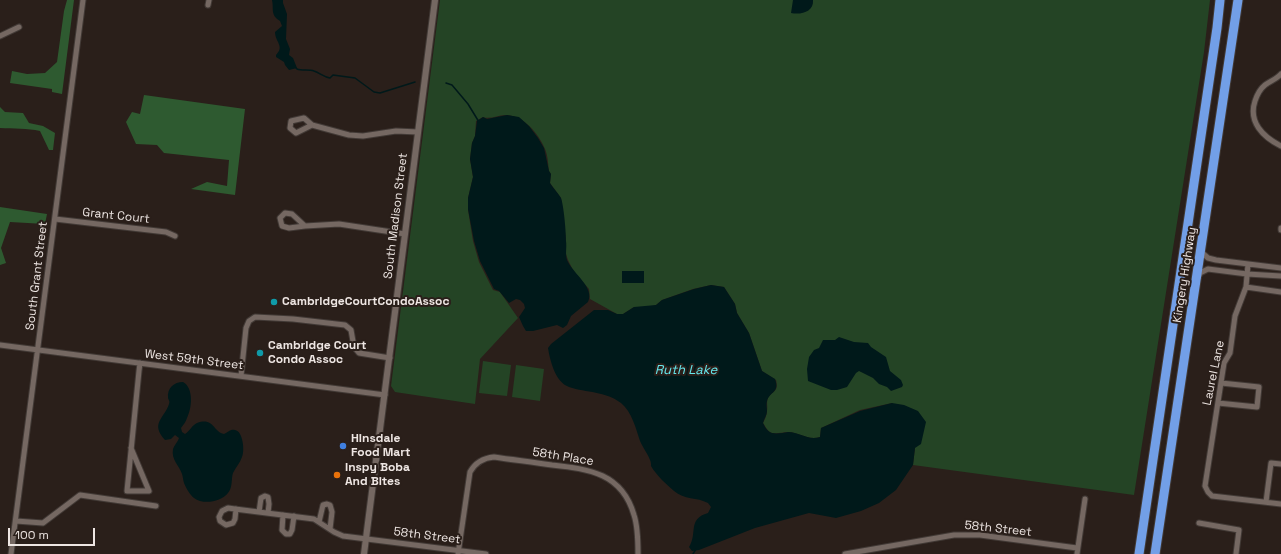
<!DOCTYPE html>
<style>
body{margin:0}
#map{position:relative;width:1281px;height:554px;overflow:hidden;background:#2a1f1a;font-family:"Space Grotesk",sans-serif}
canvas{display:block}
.scale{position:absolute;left:8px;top:528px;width:87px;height:18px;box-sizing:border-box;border:2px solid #eee6e3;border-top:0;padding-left:5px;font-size:12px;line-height:14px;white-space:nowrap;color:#eee6e3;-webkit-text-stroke:3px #2a1f1a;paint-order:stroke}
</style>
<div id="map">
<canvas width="1281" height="554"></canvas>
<div class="scale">100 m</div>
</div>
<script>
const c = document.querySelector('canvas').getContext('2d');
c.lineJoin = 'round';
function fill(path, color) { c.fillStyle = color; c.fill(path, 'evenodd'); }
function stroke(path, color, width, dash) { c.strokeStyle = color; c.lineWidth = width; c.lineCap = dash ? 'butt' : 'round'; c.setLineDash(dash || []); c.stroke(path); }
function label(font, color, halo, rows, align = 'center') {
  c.font = font + ' "Space Grotesk",sans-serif'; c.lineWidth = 4; c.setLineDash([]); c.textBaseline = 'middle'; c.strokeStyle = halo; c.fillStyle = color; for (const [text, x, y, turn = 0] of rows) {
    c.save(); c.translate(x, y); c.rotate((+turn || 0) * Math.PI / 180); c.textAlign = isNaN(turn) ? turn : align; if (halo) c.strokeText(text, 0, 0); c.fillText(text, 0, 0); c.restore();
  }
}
fill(new Path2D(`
 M440,0H1210L1204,52L1134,495L913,465L915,448L892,403L860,410L821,428L820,437C808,441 799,432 788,432C783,432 777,434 772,433C767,431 766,427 763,423C765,419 767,415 767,411C768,406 766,403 768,398C773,390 779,392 776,380L762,371L749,333L737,313L735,304L724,287L711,285L693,289L662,300L656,305L649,307H634L623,314H617L590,299L589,289L574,272L568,260L566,254V241L561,198L550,183L551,174L549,171C548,164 548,156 545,149C539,134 524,116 507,115C499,114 491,120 483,117L476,121L475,136L472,143L470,159L473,177L468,198V210L473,241L479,262L493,290L500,292L518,318L480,359L475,404L395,392L391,386Z
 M483,361L511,365L507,396L479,393Z
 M516,365L544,369L540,401L512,397Z`), '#244425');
fill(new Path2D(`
 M67,0H74L62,94L52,92V89L10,83L12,71L27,74L45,73L57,62L64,11Z
 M144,95L245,109L235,195L191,189L207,182L227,186L229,160L164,153L157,145L136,144L126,122L132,112L140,114Z
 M0,107L5,112L23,113L29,123L43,126L55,133L53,150H49L40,131C27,128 14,129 0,128Z
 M0,207L47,214L45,224L10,222L1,248L6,263L0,265Z`), '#2e5a30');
fill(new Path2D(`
 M272,0H283V3L287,14L286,39L290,49L289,55L293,58L297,68L289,70L285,65L284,62L276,57V55C285,46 275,42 275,32L282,26L280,21C270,15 274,9 272,0Z
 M793,0H813C814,12 801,15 791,13Z
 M507,115L519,117L529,126L538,138L544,148L549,171L551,174L550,183C553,188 558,193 561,198C564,207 566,232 566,241C567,248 565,253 567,260C573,274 595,287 588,302L571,316L567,325L563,328L557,325L533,331H526L523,326L519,317L525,308L524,304L520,300L516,299L509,303L499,291L494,289L480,261L474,241L468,209V198L473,177L470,159L472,143L475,136L477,121L483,117L487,119Z
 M622,271H644V283H622Z
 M711,285L724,287L735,304L737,313L749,333L762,371L775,379C780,393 770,391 767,401C766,405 767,408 767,411C767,415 764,419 763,423C765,427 767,431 772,433C777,434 783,433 788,432C800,432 808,441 820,437L821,428L860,411L892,403L904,405L918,411L926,422L921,444L915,448L913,465L896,490L879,503L861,511L836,518L809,513L755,528L699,550L692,551L689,547C698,533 687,519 708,513L711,507L708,503C697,497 684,500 674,491C667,485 656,475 651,466C651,464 651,462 650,460C648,454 643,448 640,441C636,429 632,412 621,403C605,391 587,393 569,387C555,382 550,360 548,348L551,344L594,310H608L617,314H623L634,307L656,305L662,300L694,289Z
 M839,337L854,342L868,343L871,347L886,357L890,371L901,380L903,385L902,387L891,391L887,387L879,384L873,378L859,371L856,373L847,387L837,390H831L808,381L807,369L809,357L814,350L819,348L823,340H835Z
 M183,382C194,388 192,408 187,418C186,422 183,425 181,428L182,432L185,434C190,431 192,425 197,423C214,417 213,432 224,434C229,432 230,429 235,430C243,431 245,451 242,457C240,463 236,467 233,473C231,479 233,487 228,493C221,502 203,505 194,498C190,495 186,488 184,483C183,480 183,477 182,474C179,465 171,460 173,449C174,445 178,442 179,438L175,435L171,439L165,440C150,423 164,419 169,404C170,401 169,401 168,398C167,388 174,382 183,382Z`), '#00191a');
stroke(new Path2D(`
 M296,68L297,69C302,71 309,69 314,71C320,73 324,77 330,78L333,75L355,78L374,92L380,93L415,82
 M446,83L452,85L468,104L479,122
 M693,554L696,549`), '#00191a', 1.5);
const minor = new Path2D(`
 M208,5L209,0
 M0,36L19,27
 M1281,74C1277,79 1270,81 1265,85C1260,89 1257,95 1255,101C1248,122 1263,137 1281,146
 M312,125L296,133L290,128L291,121L304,118L312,125L349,135L363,136L396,131L418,132
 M55,219L166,232L175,236
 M305,226L289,228L282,226L280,218L285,213L292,214L305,226L339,224L405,234
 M1281,228V230
 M1200,251L1208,258L1216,260L1281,268
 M1248,264L1246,287L1235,316L1230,353L1224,363L1205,486L1208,492L1212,496L1281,504
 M1198,278L1200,273L1208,269L1247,274L1281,276
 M1246,287L1281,292
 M0,345L385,395
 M241,376L246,328L249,321L255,317L293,319L345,325L351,330L354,347L359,353L390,358
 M1218,403L1257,407L1259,387L1221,383
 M131,448L149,491H127L139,371L140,363
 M1266,502L1271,463L1281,464
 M236,509L235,519L233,523L226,525L220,521L219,517L222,511L228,508L235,509L314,519L334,532L343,536L486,554
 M259,512L261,498L265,496L268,497L269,504L268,513
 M283,515L282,530L286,534H290L292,530L294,516
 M16,521L43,523L80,495L156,506
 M319,522L323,505L327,504L330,505L332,512L330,529
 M1199,523L1239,530L1236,554
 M11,554L83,0
 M458,554L470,472C475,463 483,458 494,457C514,460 533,462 552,465C589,469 622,473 634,515C638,527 638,541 638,554
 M845,554L954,535H980L1077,548
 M1077,554L1085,499`);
const tertiary = new Path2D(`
 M364,554L435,0`);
const motorway = new Path2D(`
 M1139,554L1217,28L1220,0
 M1155,554L1238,0`);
stroke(minor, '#423a36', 7);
stroke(tertiary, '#423a36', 8);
stroke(motorway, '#423a36', 11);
stroke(minor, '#756862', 5);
stroke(tertiary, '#756862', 6);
stroke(motorway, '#729fe7', 9);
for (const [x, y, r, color] of [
 [274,302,4,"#0f9aa8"],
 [260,353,4,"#0f9aa8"],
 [343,446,4,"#3f7fe0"],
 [337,475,4,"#e8710a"]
]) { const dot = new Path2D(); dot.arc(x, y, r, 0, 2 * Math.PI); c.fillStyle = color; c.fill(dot); stroke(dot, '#2a1f1a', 1.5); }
label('12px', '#eee6e3', '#2a1f1a', [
 ["Grant Court",116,216,6],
 ["South Madison Street",396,216,-83],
 ["Kingery Highway",1185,275,-81],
 ["South Grant Street",37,276,-83],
 ["West 59th Street",194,360,7],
 ["Laurel Lane",1214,373,-78],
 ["58th Place",563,457,9],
 ["58th Street",998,529,6],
 ["58th Street",427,536,7]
]);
label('bold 12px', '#eee6e3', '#2a1f1a', [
 ["CambridgeCourtCondoAssoc",282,302],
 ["Cambridge Court",268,346],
 ["Condo Assoc",268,360],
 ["Hinsdale",351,439],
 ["Food Mart",351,453],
 ["Inspy Boba",345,468],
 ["And Bites",345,482]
], 'left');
label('italic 13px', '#65e6eb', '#2a1f1a', [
 ["Ruth Lake",686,370]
]);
</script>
